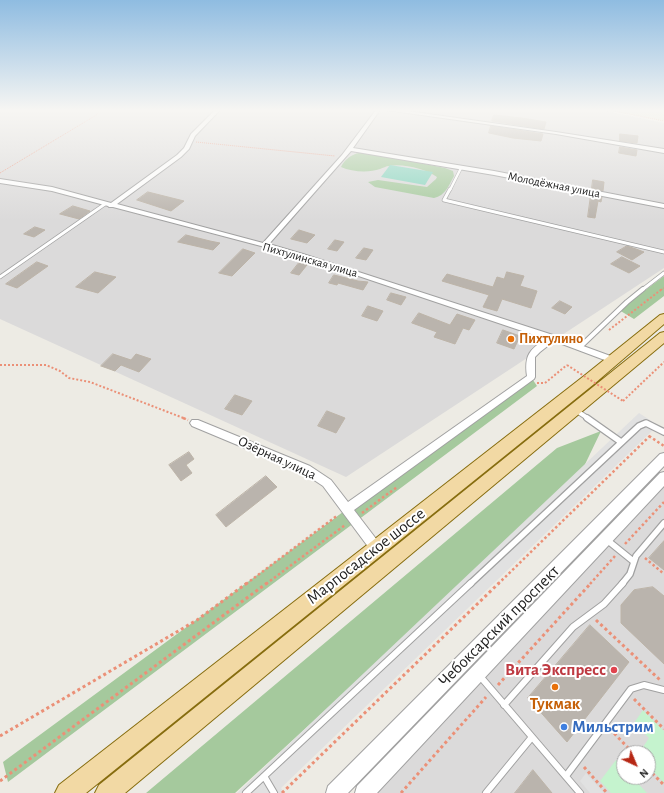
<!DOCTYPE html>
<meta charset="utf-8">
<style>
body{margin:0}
#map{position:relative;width:664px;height:793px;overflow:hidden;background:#edebe4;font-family:"Alegreya Sans",sans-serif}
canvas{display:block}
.north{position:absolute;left:616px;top:745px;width:40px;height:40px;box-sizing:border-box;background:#fff;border:1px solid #a5a5a5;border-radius:50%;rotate:136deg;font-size:11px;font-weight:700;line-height:16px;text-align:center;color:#1d1d1d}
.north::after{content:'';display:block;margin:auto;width:14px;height:18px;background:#b62714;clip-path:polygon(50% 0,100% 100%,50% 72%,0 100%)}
</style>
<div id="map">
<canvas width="664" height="793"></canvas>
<div class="north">N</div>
</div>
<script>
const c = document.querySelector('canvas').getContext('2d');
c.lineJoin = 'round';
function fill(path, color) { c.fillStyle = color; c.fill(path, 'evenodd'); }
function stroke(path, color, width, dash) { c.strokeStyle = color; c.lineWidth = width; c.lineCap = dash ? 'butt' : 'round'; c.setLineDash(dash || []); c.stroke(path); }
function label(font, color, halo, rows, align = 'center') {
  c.font = font + ' "Alegreya Sans",sans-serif'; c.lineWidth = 4; c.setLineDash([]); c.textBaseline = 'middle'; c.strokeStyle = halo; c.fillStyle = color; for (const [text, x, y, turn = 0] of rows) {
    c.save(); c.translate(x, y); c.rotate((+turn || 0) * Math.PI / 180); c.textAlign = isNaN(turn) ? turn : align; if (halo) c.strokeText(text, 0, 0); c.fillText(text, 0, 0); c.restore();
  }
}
fill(new Path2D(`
 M0,110H602L664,123V268L346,477L0,319Z
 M664,486V793H376ZM624,753H648V777H624Z`), '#dbdada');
fill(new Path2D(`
 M609,110H664V121L612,111Z`), '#e6ead1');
fill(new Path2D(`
 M359,153H370L445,168L453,171L454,176C449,185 445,196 434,198L375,187L368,182L378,180L427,187L436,179L437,177C427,169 402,163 389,166C386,166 383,168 380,169C369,173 352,172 341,167C344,160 352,154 359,153Z
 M664,276V296L634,319L619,310Z
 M531,377L537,386L8,782L3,762L347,509Z
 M601,431L578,479L235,793H146L557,448Z`), '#a5c99d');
fill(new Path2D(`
 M643,710L664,731V783L648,766V753H639L649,738L634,723Z
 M616,760L624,768V777H632L647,793H611L600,781Z`), '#c5f3ce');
fill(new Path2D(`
 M390,165L433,172L425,185L381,177Z`), '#8ad5c0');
fill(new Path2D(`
 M639,413L659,426L655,431L653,430L281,788L283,791L282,793H237Z
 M586,773L604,793H590L580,781Z`), '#e1e1e1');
const building = new Path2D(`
 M494,115L522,118L546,122L544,129L492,121Z
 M491,126L543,134L541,141L513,138L489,133Z
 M620,134L638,136L637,143L620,141Z
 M620,147L637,150L636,156L619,153Z
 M593,180L604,182L603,191L592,188Z
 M148,192L184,201L171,211L137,200Z
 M591,195L602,197L601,202L598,201L595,218L588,217Z
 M73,206L90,211L79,219L60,214Z
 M35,227L45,230L34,237L24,234Z
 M299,230L315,235L307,243L291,239Z
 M186,235L210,241L220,243L213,250L178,242Z
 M335,240L344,242L337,251L328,249Z
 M627,246L636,249L644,252L632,260L617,252Z
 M364,248L373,250L366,260L356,258Z
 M243,249L255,253L232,276L219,273Z
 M622,257L640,266L629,273L611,264Z
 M302,259L310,261L299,275L291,273Z
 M37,262L48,266L17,288L6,284Z
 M95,272L116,277L98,293L76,287Z
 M507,272L524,276L520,286L537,291L531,308L502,299L497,311L483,307L489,295L442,281L447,274L493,287L497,277L504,279Z
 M334,275L358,281L368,282L363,290L338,283L337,285L329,283Z
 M391,293L406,297L401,305L387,300Z
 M560,301L572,307L565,314L552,308Z
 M368,306L383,311L377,321L362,316Z
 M419,313L450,325L457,314L475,320L469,330L463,328L455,344L434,337L437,332L412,323Z
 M503,330L520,336L514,349L497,343Z
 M113,354L131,360L136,354L151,359L139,372L121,365L115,371L101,366Z
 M235,395L252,401L242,415L225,409Z
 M327,411L345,418L336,433L318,426Z
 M189,452L194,459L186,465L192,473L181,481L169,465Z
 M266,476L277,487L226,527L216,515Z
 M664,541V570L649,558Z
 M653,587L664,596V664L621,623V605L634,590Z
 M590,625L629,662L567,742L528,698Z
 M533,770L552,793H515Z`);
fill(building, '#bab4ad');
stroke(building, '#bdb4a8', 1);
const serviceFar4 = new Path2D(`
 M450,190L461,168`);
const serviceFar3 = new Path2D(`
 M450,189L444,200L664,252
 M0,277L105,204
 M642,290L664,273`);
const serviceFar2 = new Path2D(`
 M580,347L627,302L643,289
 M577,411L589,419`);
const serviceFar1 = new Path2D(`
 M587,418L621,442
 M607,540L633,561
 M470,584L639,426L646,423L664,432
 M622,584L630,574L636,556L664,523`);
const service = new Path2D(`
 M479,675L580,793
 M504,705L573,627L604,604L623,583
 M264,776L274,793
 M566,776L631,689L644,685L664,690
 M246,793L471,583
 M486,793L532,737`);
const minor = new Path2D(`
 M215,110H220L195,136L189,149L181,157L117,204L263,243L342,155L376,110H380L353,148L494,171L664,204V208L494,175L351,151L269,244L303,254L556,336L616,358L617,360L616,362H610L554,341L540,352L535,357V377L534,379L354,510L380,544L382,548L380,552L376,554L372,552L323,486L302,472L192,426L190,423L192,420H198L310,466L331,480L348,502L527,376C524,355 530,349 546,339L299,256L113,207H109L108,206L52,191L0,183V179L52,187L111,203L177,155L184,148L191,134Z
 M386,110H400L556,132L664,149V153L556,134Z`);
const tertiary = new Path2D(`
 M664,453V466L348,793H326L328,786L660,454Z
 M664,472V486L377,793H355L357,786L660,473Z`);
const primary = new Path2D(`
 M664,314V324L594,384L86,793H55L59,785L584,376L660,315Z
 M664,332V343L125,793H95L99,785L660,333Z`);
stroke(serviceFar4, '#a1a1a1', 3.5);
stroke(serviceFar3, '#a1a1a1', 4.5);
stroke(serviceFar2, '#a1a1a1', 6);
stroke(serviceFar1, '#a1a1a1', 8);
stroke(service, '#a1a1a1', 8);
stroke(minor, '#a1a1a1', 2);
stroke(tertiary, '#a1a1a1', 2);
stroke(primary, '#876d0f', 2);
stroke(new Path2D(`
 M603,110L610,111
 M609,110L664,121
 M196,142L335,156
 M0,173L98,114L99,110`), '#eb9077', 1, [1, 1]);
stroke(new Path2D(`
 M661,290L664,288`), '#eb9077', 1.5, [1.5, 1.5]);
stroke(new Path2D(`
 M609,330L662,289
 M0,365H46L60,371L69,378L90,382L186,419
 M537,383H545L567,365
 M623,401L664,362`), '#eb9077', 2, [2, 2]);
stroke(new Path2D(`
 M183,418L188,420
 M649,436L664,446
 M362,513L397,487
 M625,544L664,502
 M645,558L664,574
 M246,584L338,515
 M266,584L345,525
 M498,584L652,434
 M590,584L615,556`), '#eb9077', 2.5, [2.5, 2.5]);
stroke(new Path2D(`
 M596,620L660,680
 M498,685L591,583
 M634,699L664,729
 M610,729L633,753
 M0,736L197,620L247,583
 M584,767L607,793
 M648,769L664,785
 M0,781L267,583
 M282,793L499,583
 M401,793L486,697`), '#eb9077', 3, [3, 3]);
stroke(serviceFar4, '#fff', 2.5);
stroke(serviceFar3, '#fff', 3);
stroke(serviceFar2, '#fff', 4);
stroke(serviceFar1, '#fff', 5.5);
stroke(service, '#fff', 6);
fill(minor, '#fff');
fill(tertiary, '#fff');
fill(primary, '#f2d9a4');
stroke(new Path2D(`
 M567,365L623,401`), '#eb9077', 2, [2, 2]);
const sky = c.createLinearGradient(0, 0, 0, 221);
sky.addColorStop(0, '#8fbce1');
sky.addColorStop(0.5, '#f7f6f3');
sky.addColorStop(1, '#f7f6f300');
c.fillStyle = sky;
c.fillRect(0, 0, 664, 221);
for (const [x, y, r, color] of [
 [511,339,4,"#e8710a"],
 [614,670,4,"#e0444e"],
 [555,687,4,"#e8710a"],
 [564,727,4,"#3f7fe0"]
]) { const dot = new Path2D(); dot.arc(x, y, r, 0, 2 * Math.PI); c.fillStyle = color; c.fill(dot); stroke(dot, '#fff', 1.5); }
label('12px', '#1d1d1d', '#fff', [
 ["Молодёжная улица",554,185,11],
 ["Пихтулинская улица",310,260,16]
]);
label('bold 14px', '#c56008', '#fff', [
 ["Пихтулино",519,339]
], 'left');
label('14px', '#1d1d1d', '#fff', [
 ["Озёрная улица",277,458,25]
]);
label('17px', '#1d1d1d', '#fff', [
 ["Марпосадское шоссе",366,556,-38],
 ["Чебоксарский проспект",499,626,-45]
]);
label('bold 17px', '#be3a42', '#fff', [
 ["Вита Экспресс",606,670]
], 'right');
label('bold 17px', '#c56008', '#fff', [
 ["Тукмак",555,704]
]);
label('bold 17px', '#366cbe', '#fff', [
 ["Мильстрим",572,727]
], 'left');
</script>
